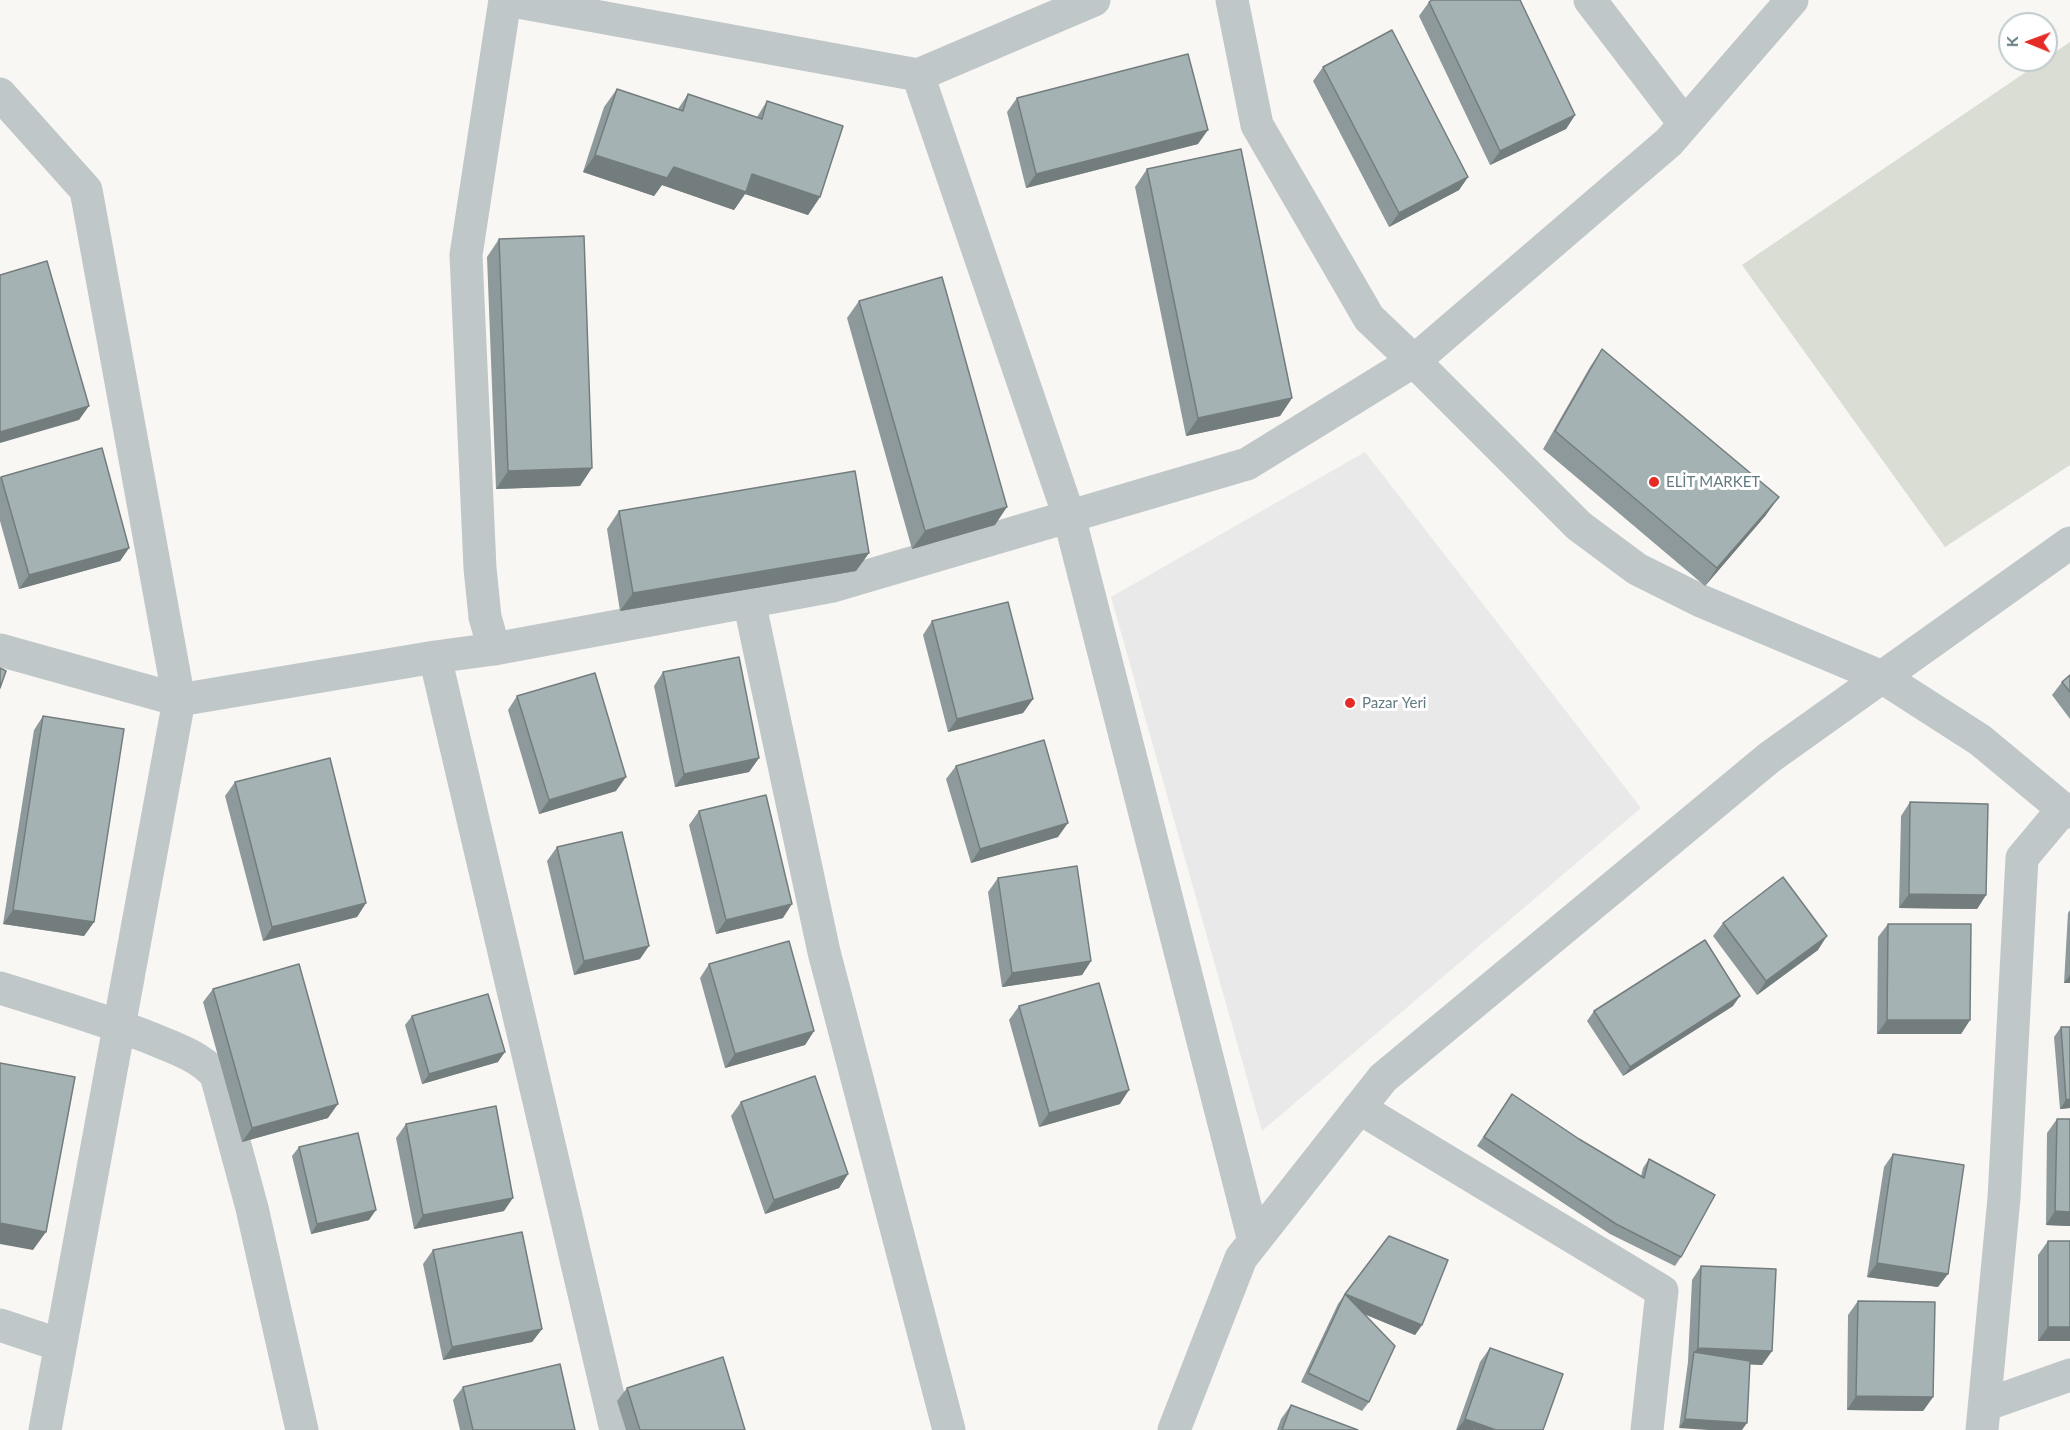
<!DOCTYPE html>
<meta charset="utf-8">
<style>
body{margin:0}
#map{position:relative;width:2070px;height:1430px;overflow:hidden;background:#f8f7f4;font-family:Lato,sans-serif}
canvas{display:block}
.north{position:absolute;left:1998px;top:12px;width:60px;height:60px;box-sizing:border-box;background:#fff;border:2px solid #c0cacc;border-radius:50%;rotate:271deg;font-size:16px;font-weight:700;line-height:24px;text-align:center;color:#627a80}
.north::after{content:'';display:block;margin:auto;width:21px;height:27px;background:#e62a26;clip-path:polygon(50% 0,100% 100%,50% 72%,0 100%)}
</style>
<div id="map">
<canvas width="2070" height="1430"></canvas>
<div class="north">K</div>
</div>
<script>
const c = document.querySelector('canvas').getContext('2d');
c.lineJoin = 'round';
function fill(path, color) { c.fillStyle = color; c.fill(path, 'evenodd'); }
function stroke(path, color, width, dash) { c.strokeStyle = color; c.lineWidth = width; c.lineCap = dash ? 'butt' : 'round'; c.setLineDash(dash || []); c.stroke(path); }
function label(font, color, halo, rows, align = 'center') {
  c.font = font + ' Lato,sans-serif'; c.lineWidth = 6; c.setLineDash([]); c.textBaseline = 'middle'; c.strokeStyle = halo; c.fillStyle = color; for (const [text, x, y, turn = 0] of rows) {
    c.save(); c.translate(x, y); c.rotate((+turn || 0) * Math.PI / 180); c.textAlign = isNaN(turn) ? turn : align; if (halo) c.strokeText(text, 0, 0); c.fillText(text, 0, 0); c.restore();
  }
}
fill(new Path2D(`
 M1365,452L1641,808L1262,1131L1111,597Z`), '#e8e9e8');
fill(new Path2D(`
 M2070,42V465L1945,547L1742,265Z`), '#d9ddd3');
stroke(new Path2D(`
 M507,0L918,75L1094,0
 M1232,0L1257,125L1369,318L1414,361L1579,526L1637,569L1701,601L1882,677L1980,740L2063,809L2070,812
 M1590,0L1684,123
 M918,75L1069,516L1254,1241
 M0,94L86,190L179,700L0,650
 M749,601L824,952L949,1430
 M494,649L485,617L480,568L466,255L505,0
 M435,657L616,1430
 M0,988C51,1004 103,1019 153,1039C177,1049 199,1056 216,1075L252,1208L302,1430
 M1359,1108L1662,1291L1647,1430
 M0,1325L60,1345
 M1985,1405L2070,1375
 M45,1430L179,700L435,657L494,649L833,586L1247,464L1414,361L1669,142L1792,0
 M1174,1430L1241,1258L1383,1078L1770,757L2070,543
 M1982,1430L2004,1198L2022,858L2063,809`), '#c0c7c9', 33);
fill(new Path2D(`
 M1429,2L1575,115L1566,129L1490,165L1419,16Z
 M1323,67L1468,177L1459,190L1389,227L1313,81Z
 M617,89L678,109L688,94L757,117L767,101L820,197L808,215L745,194L734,210L662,185L654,196L583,172L604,107Z
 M1017,98L1198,144L1026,188L1007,112Z
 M1147,169L1292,398L1280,416L1186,436L1135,187Z
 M499,239L580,486L496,489L487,257Z
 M859,301L995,525L912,549L847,318Z
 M1602,349L1766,515L1705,586L1543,449L1590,367Z
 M1,477L129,548L120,561L19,589L0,521V478Z
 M619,511L869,553L856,571L620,611L607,529Z
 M932,621L1033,699L1023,713L948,732L923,635Z
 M663,672L759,758L749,772L675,787L654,686Z
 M2070,675V719L2052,695L2062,682Z
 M517,696L616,791L539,814L508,710Z
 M43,716L94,922L84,936L3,924L34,730Z
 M956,766L1058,837L971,863L946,779Z
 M235,782L366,903L357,917L263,941L225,796Z
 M1910,802L1986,895L1977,909L1899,908L1901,816Z
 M699,811L783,918L716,934L689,825Z
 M557,847L640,959L574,975L547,861Z
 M998,878L1091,961L1082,975L1002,987L988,892Z
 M2070,910V983H2064L2068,913Z
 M1723,923L1818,950L1757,995L1713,936Z
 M1888,924L1970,1020L1961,1034H1877L1878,937Z
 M709,964L814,1031L805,1045L725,1068L700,978Z
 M213,989L328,1118L242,1142L203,1002Z
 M1019,1006L1120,1104L1039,1127L1009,1020Z
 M1733,1006L1623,1076L1587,1021L1594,1011Z
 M412,1016L498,1062L422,1084L405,1025Z
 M2061,1027H2070V1108L2060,1109L2054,1037Z
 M1512,1094L1579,1139L1641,1176L1643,1168L1649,1159L1681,1257L1675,1266L1610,1234L1477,1146Z
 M741,1102L848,1174L839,1188L765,1214L731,1116Z
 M2057,1119L2070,1226L2046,1225L2047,1133Z
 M406,1124L504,1211L414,1229L396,1138Z
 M299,1147L369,1220L311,1234L292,1156Z
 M1893,1154L1938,1287L1867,1277L1884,1167Z
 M2048,1241L2070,1341H2038V1255Z
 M433,1250L542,1329L532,1342L443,1360L423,1264Z
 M1701,1266L1772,1351L1762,1365L1750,1364L1679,1428L1688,1362L1692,1280Z
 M1345,1294L1422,1325L1415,1335L1364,1314L1369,1402L1362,1411L1301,1382L1338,1304Z
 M1858,1301L1933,1397L1923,1411L1847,1410L1848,1315Z
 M1490,1348L1543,1430H1456L1480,1362Z
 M463,1387L575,1430H460L453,1400Z
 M627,1388L745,1430H626L617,1401Z
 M1291,1405L1358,1430H1277L1281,1419Z`), '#8e999b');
fill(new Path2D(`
 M1575,115L1566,129L1490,165L1500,151Z
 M1208,130L1198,144L1026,188L1036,174Z
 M595,155L674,167L752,174L820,197L808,215L745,194L734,210L662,185L654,196L583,172Z
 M1468,177L1459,190L1389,227L1399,213Z
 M1292,398L1280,416L1186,436L1198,418Z
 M89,406L79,420L0,443V432Z
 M592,468L580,486L496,489L508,471Z
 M1779,497L1766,515L1705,586L1717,568Z
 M1007,507L995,525L912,549L925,531Z
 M129,548L120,561L19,589L29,575Z
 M869,553L856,571L620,611L633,593Z
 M1033,699L1023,713L948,732L957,719Z
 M759,758L749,772L675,787L684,774Z
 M626,777L616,791L539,814L549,800Z
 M1068,823L1058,837L971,863L980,849Z
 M1909,894L1986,895L1977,909L1899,908Z
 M366,903L357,917L263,941L272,927Z
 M792,904L783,918L716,934L726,920Z
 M13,910L94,922L84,936L3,924Z
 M1827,936L1818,950L1757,995L1766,981Z
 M649,946L640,959L574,975L584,961Z
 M1091,961L1082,975L1002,987L1012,973Z
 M2070,975V983H2064Z
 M1740,996L1733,1006L1623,1076L1630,1067Z
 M1887,1020H1970L1961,1034H1877Z
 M814,1031L805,1045L725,1068L735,1054Z
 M505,1052L498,1062L422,1084L429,1074Z
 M1129,1090L1120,1104L1039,1127L1049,1113Z
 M2070,1099V1108L2060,1109L2066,1100Z
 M338,1104L328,1118L242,1142L252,1128Z
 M848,1174L839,1188L765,1214L774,1200Z
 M513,1198L504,1211L414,1229L423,1215Z
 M376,1210L369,1220L311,1234L317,1224Z
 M2055,1211L2070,1212V1226L2046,1225Z
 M0,1223L46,1232L33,1250L0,1244Z
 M1877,1263L1948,1274L1938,1287L1867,1277Z
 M1345,1294L1422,1325L1415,1335L1340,1304Z
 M2048,1327H2070V1341H2038Z
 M542,1329L532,1342L443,1360L452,1347Z
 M1698,1348L1772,1351L1762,1365L1693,1362L1694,1352Z
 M1856,1396L1933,1397L1923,1411L1847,1410Z
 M1465,1419L1496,1430H1475V1428L1474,1430H1457Z
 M1685,1419L1747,1423L1742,1430H1708L1679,1428Z`), '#747d7e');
const building = new Path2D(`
 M1432,0H1520L1575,115L1500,151L1429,2Z
 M1392,30L1468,177L1399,213L1323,67Z
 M1188,54L1208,130L1036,174L1017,98Z
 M617,89L683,111L688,94L762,119L767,101L843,126L820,197L752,174L746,192L674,167L667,178L595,155Z
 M1241,149L1292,398L1198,418L1147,169Z
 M584,236L592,468L508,471L499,239Z
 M47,261L89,406L0,432V275Z
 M942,277L1007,507L925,531L859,301Z
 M1602,349L1779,497L1717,568L1555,431Z
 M102,448L129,548L29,575L1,477Z
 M855,471L869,553L633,593L619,511Z
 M1008,602L1033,699L957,719L932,621Z
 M739,657L759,758L684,774L663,672Z
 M0,668L6,671L0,688Z
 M595,673L626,777L549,800L517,696Z
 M2070,675V692L2062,682Z
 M43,716L124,729L94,922L13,910Z
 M1044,740L1068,823L980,849L956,766Z
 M330,758L366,903L272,927L235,782Z
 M766,795L792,904L726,920L699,811Z
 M1910,802L1988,804L1986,895L1909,894Z
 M622,832L649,946L584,961L557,847Z
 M1077,866L1091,961L1012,973L998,878Z
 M1783,877L1827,936L1766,981L1723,923Z
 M1888,924H1971L1970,1020H1887Z
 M1705,940L1740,996L1630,1067L1594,1011Z
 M789,941L814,1031L735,1054L709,964Z
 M299,964L338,1104L252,1128L213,989Z
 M1099,983L1129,1090L1049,1113L1019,1006Z
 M488,994L505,1052L429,1074L412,1016Z
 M2061,1027H2070V1099L2066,1100Z
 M0,1063L75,1077L46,1232L0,1223Z
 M815,1076L848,1174L774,1200L741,1102Z
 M1512,1094L1579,1139L1644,1178L1649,1159L1715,1195L1681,1257L1616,1224L1484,1137Z
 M496,1106L513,1198L423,1215L406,1124Z
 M2057,1119H2070V1212L2055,1211Z
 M358,1133L376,1210L317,1224L299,1147Z
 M1893,1154L1964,1165L1948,1274L1877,1263Z
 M522,1232L542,1329L452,1347L433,1250Z
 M1389,1236L1448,1260L1422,1325L1345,1294L1395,1346L1369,1402L1308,1373L1345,1294Z
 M2048,1241H2070V1327H2048Z
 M1701,1266L1776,1269L1772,1351L1698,1348Z
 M1858,1301L1935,1302L1933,1397L1856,1396Z
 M1490,1348L1563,1374L1543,1430H1496L1465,1419Z
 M1694,1352L1750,1361L1747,1423L1685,1419Z
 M723,1357L745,1430H640L627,1388Z
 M560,1364L575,1430H473L463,1387Z
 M1291,1405L1358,1430H1282Z`);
fill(building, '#a5b2b4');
stroke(building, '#747d7e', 1.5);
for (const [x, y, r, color] of [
 [1654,482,6,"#e62a26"],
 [1350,703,6,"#e62a26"]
]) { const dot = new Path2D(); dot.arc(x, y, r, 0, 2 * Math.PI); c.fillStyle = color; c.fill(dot); stroke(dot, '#fff', 2); }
label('15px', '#627a80', '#fff', [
 ["ELİT MARKET",1666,482],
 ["Pazar Yeri",1362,703]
], 'left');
</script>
